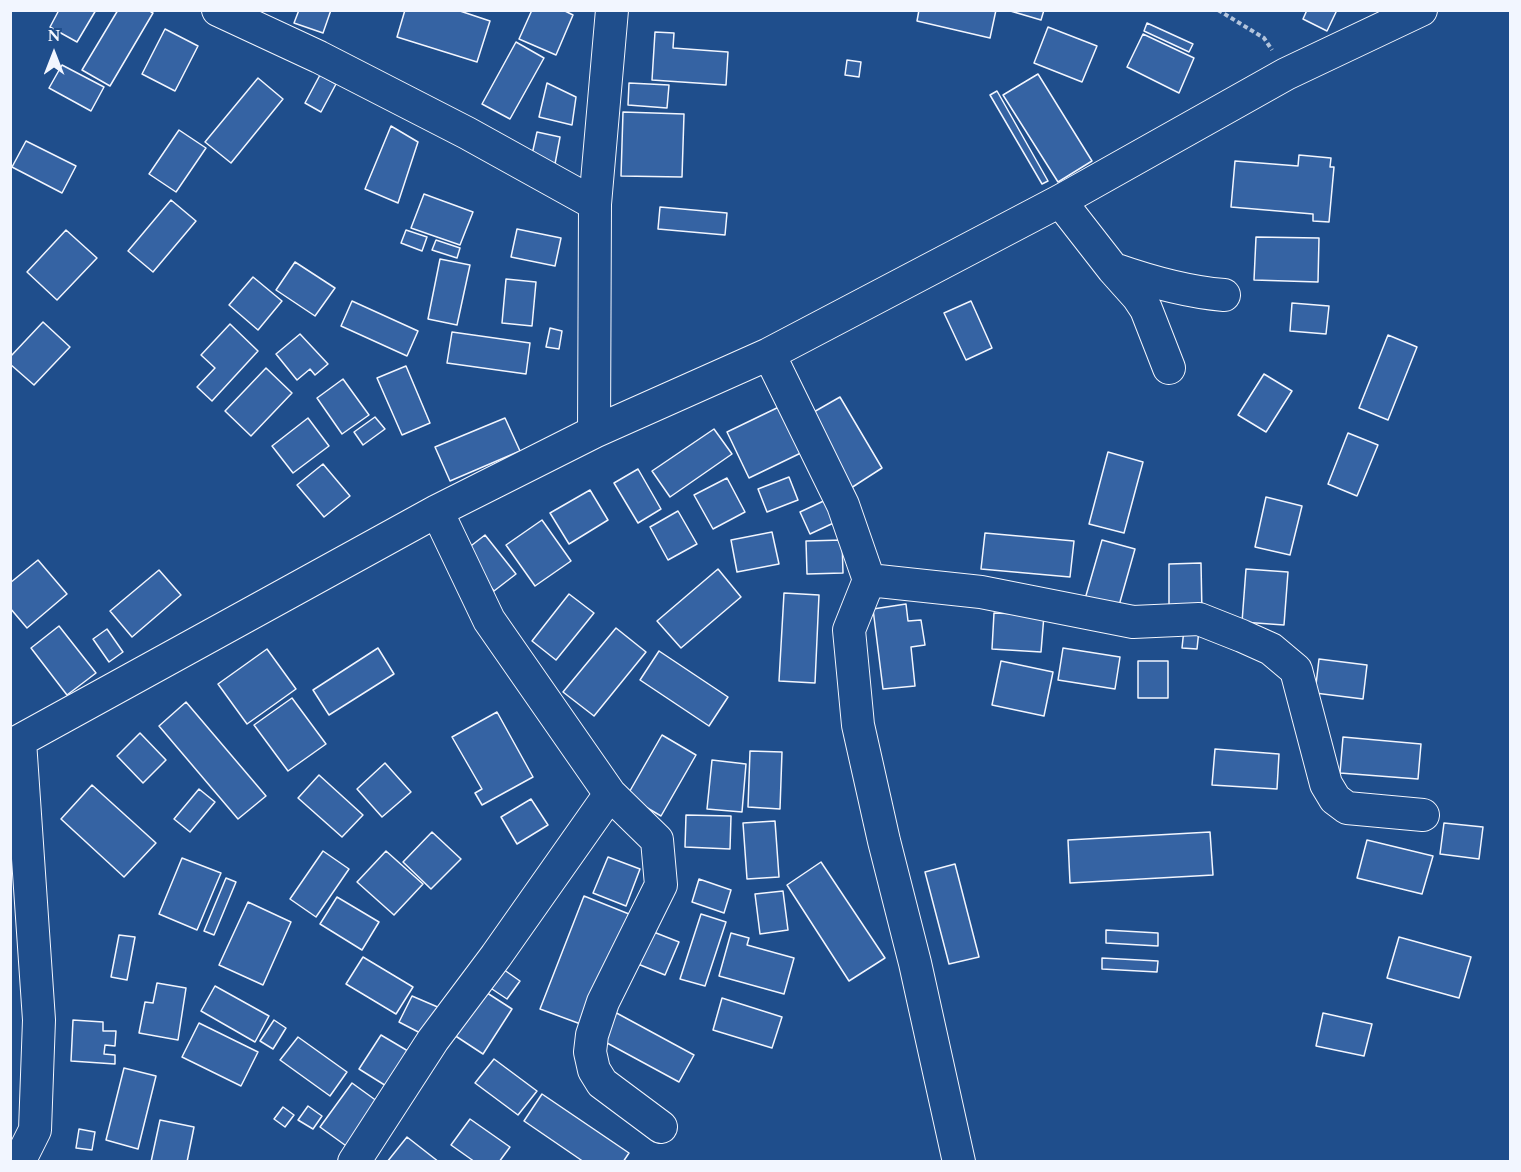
<!DOCTYPE html>
<style>
body{margin:0}
#map{position:relative;width:1521px;height:1172px;overflow:hidden;background:#1f4e8c;font-family:Spectral,serif}
canvas{display:block}
.frame{position:absolute;inset:0;border:12px solid #f2f6ff;pointer-events:none}
.north{position:absolute;left:24px;top:24px;width:60px;height:60px;-webkit-text-stroke:4px #1f4e8c;paint-order:stroke;rotate:0deg;font-size:16px;font-weight:700;line-height:24px;text-align:center;color:#f2f6ff}
.north::after{content:'';display:block;margin:auto;width:21px;height:27px;background:#f2f6ff;clip-path:polygon(50% 0,100% 100%,50% 72%,0 100%)}
</style>
<div id="map">
<canvas width="1521" height="1172"></canvas>
<div class="frame"></div>
<div class="north">N</div>
</div>
<script>
const c = document.querySelector('canvas').getContext('2d');
c.lineJoin = 'round';
function fill(path, color) { c.fillStyle = color; c.fill(path, 'evenodd'); }
function stroke(path, color, width, dash) { c.strokeStyle = color; c.lineWidth = width; c.lineCap = dash ? 'butt' : 'round'; c.setLineDash(dash || []); c.stroke(path); }
const building = new Path2D(`
 M59,10H96L77,42L50,27Z
 M118,10H148L153,13L110,86L82,70Z
 M299,10H331L323,33L294,23Z
 M405,10H457L490,21L477,62L397,37Z
 M532,10H563L573,15L556,55L519,39Z
 M919,10H996L990,38L917,21Z
 M1007,10H1044L1041,20Z
 M1307,10H1337L1327,31L1303,19Z
 M1147,23L1193,44L1189,52L1144,31Z
 M1048,27L1097,46L1082,82L1034,63Z
 M165,29L198,46L175,91L142,74Z
 M655,32L674,33L673,48L728,52L726,85L652,80Z
 M1143,34L1194,58L1179,93L1127,67Z
 M516,42L544,58L510,119L482,104Z
 M847,60L861,62L859,77L845,75Z
 M62,65L104,87L91,111L49,88Z
 M1038,74L1092,161L1058,182L1003,95Z
 M320,75L336,84L321,112L305,103Z
 M258,78L283,99L231,163L205,142Z
 M547,83L576,97L572,125L539,117Z
 M629,83L669,85L667,108L628,105Z
 M997,91L1048,181L1042,184L990,95Z
 M623,112L684,114L682,177L621,176Z
 M391,126L418,142L398,203L365,189Z
 M179,130L206,148L176,192L149,174Z
 M537,132L560,137L555,164L531,159Z
 M26,141L76,166L62,193L12,167Z
 M1299,155L1331,158L1330,167H1334L1329,222L1313,221V214L1231,207L1235,161L1298,166Z
 M424,194L473,212L460,245L411,228Z
 M171,200L196,221L153,272L128,251Z
 M660,207L727,213L725,235L658,229Z
 M517,229L561,238L555,266L511,257Z
 M66,230L97,258L57,300L27,272Z
 M406,230L427,237L422,251L401,243Z
 M1256,237L1319,238L1318,282L1254,280Z
 M436,240L460,248L457,258L432,250Z
 M440,259L470,265L457,325L428,319Z
 M295,262L335,288L315,316L276,290Z
 M253,277L282,301L258,330L229,305Z
 M506,279L536,282L532,326L502,323Z
 M352,301L418,331L407,356L341,326Z
 M971,301L992,348L966,360L944,313Z
 M1292,303L1329,306L1326,334L1290,331Z
 M43,322L70,347L34,385L10,364V357Z
 M230,324L258,351L212,401L197,387L215,368L201,355Z
 M550,328L562,331L559,349L546,347Z
 M452,332L530,343L526,374L447,363Z
 M300,334L328,364L315,375L310,369L297,380L276,354Z
 M1388,335L1417,347L1388,420L1359,408Z
 M406,366L430,423L402,435L377,378Z
 M266,368L292,393L251,436L225,411Z
 M1264,374L1292,391L1266,432L1238,415Z
 M343,379L369,415L342,434L317,398Z
 M840,397L882,468L851,488L812,413Z
 M783,405L805,451L749,478L727,432Z
 M375,417L385,429L363,445L354,432Z
 M308,418L329,446L293,473L272,446Z
 M505,418L520,451L450,481L435,447Z
 M714,429L732,454L670,497L652,471Z
 M1348,433L1378,445L1357,496L1328,484Z
 M1108,452L1143,462L1124,533L1089,524Z
 M323,464L350,496L324,517L297,485Z
 M638,469L661,509L638,523L614,483Z
 M789,477L798,500L767,512L758,489Z
 M727,478L745,512L713,529L694,495Z
 M590,490L608,520L569,544L550,513Z
 M1266,497L1302,506L1290,555L1255,547Z
 M830,498L840,520L810,534L800,512Z
 M678,511L697,544L668,560L650,527Z
 M542,520L571,561L535,586L506,545Z
 M772,532L779,564L737,572L731,540Z
 M985,533L1074,541L1070,577L981,569Z
 M485,535L516,574L494,591L463,552Z
 M842,540L843,573L807,574L806,541Z
 M1102,540L1135,549L1118,609L1085,599Z
 M38,560L67,594L27,628L10,608V583Z
 M1201,563L1202,613L1169,614V564Z
 M718,569L741,597L681,648L657,621Z
 M1246,569L1288,572L1284,625L1242,622Z
 M159,570L181,595L132,637L110,611Z
 M784,593L819,595L815,683L779,681Z
 M569,594L594,613L556,660L532,641Z
 M906,604L908,621L921,620L925,645L911,647L915,686L883,689L873,609Z
 M994,613L1044,615L1041,652L992,649Z
 M59,626L96,673L67,695L31,648Z
 M616,628L646,652L594,716L563,692Z
 M107,629L123,652L109,662L93,639Z
 M1184,629L1199,630L1197,649L1182,648Z
 M378,648L394,674L329,715L313,690Z
 M1063,648L1120,657L1115,689L1058,680Z
 M267,649L296,689L247,724L218,684Z
 M659,651L728,697L709,726L640,680Z
 M1319,659L1367,665L1363,699L1315,693Z
 M1001,661L1053,672L1044,716L992,705Z
 M1138,661H1168V698H1138Z
 M292,698L326,744L288,771L254,725Z
 M186,702L266,796L238,819L159,726Z
 M497,712L533,777L482,805L475,793L482,789L452,737Z
 M140,733L166,760L143,783L117,756Z
 M662,735L696,755L661,816L627,796Z
 M1343,737L1421,744L1418,779L1340,773Z
 M1215,749L1279,754L1277,789L1212,785Z
 M750,751L782,752L780,809L748,807Z
 M712,760L746,764L742,812L707,809Z
 M385,763L411,792L382,817L357,789Z
 M319,775L363,815L342,837L298,798Z
 M92,785L156,843L124,877L61,819Z
 M199,789L215,802L190,832L174,819Z
 M531,799L548,825L517,844L501,817Z
 M686,815L731,816L730,849L685,847Z
 M775,821L779,877L747,879L743,823Z
 M1444,823L1483,827L1479,859L1440,854Z
 M432,832L461,859L431,889L403,862Z
 M1210,832L1213,875L1070,883L1068,840Z
 M1367,840L1433,856L1422,894L1357,878Z
 M323,851L349,869L316,917L290,899Z
 M386,851L423,884L394,915L357,882Z
 M608,857L640,869L626,906L593,893Z
 M182,858L221,873L197,930L159,914Z
 M821,862L885,958L849,981L787,885Z
 M955,864L979,957L949,964L925,872Z
 M226,878L236,882L214,935L204,931Z
 M699,879L731,890L724,913L692,902Z
 M783,891L788,930L760,934L755,894Z
 M584,896L629,914L586,1026L540,1009Z
 M337,897L379,922L362,950L320,924Z
 M248,902L291,922L263,985L219,965Z
 M701,914L726,922L705,986L680,979Z
 M646,929L679,942L665,975L633,962Z
 M1106,930L1158,933V946L1106,943Z
 M731,933L749,938L747,945L794,958L784,994L719,976Z
 M119,935L135,937L127,980L111,977Z
 M1399,937L1471,957L1459,998L1387,978Z
 M363,957L413,987L396,1014L346,984Z
 M1102,958L1158,961L1157,972L1102,969Z
 M500,967L520,981L507,999L486,985Z
 M157,983L186,988L178,1040L139,1033L145,1002L153,1003Z
 M215,986L269,1016L255,1042L201,1011Z
 M481,989L512,1009L483,1054L451,1033Z
 M412,996L440,1008L426,1036L399,1022Z
 M722,998L782,1017L772,1048L713,1030Z
 M611,1010L694,1055L679,1082L596,1037Z
 M1323,1013L1372,1024L1364,1056L1316,1046Z
 M73,1020L103,1022V1031H116L115,1046L105,1045L104,1054L115,1055V1064L71,1061Z
 M274,1020L286,1028L273,1049L260,1041Z
 M199,1023L258,1052L241,1086L182,1057Z
 M381,1035L413,1054L391,1089L359,1069Z
 M298,1037L347,1072L330,1096L280,1060Z
 M494,1059L537,1091L518,1115L475,1083Z
 M124,1068L156,1076L138,1149L106,1140Z
 M352,1083L381,1104L349,1148L320,1127Z
 M542,1094L629,1153L623,1162H584L524,1121Z
 M308,1106L322,1116L313,1129L298,1120Z
 M283,1107L294,1115L285,1127L274,1119Z
 M470,1119L510,1147L499,1162H475L451,1145Z
 M160,1120L194,1127L187,1162H151Z
 M79,1129L95,1132L92,1150L76,1148Z
 M407,1137L439,1162H387Z`);
fill(building, '#3563a3');
stroke(building, '#f2f6ff', 1.5);
const minor = new Path2D(`
 M218,10L319,57L467,133L595,204
 M1060,201L1113,269L1138,297L1146,309L1169,368
 M1114,269C1151,282 1186,292 1224,295
 M769,354L843,505L869,580L849,630L858,725L884,841L915,963L959,1162
 M594,432L595,204L612,10
 M869,580L981,592L1133,622L1199,619L1242,636L1271,649L1296,670L1326,784L1335,799L1347,808L1423,815
 M10,746L437,511L594,432L769,354L1060,201L1286,74L1421,10
 M610,794L657,840L661,885L603,1002L592,1035L590,1052L594,1070L602,1083L661,1127
 M19,1162L35,1130L39,1020L20,741
 M354,1162L433,1040L496,956L610,794L489,620L437,511`);
stroke(minor, '#f2f6ff', 34);
stroke(new Path2D(`
 M1218,10L1264,38L1272,50`), '#b3c4dc', 4, [4.5, 3]);
stroke(minor, '#1f4e8c', 32);
</script>
